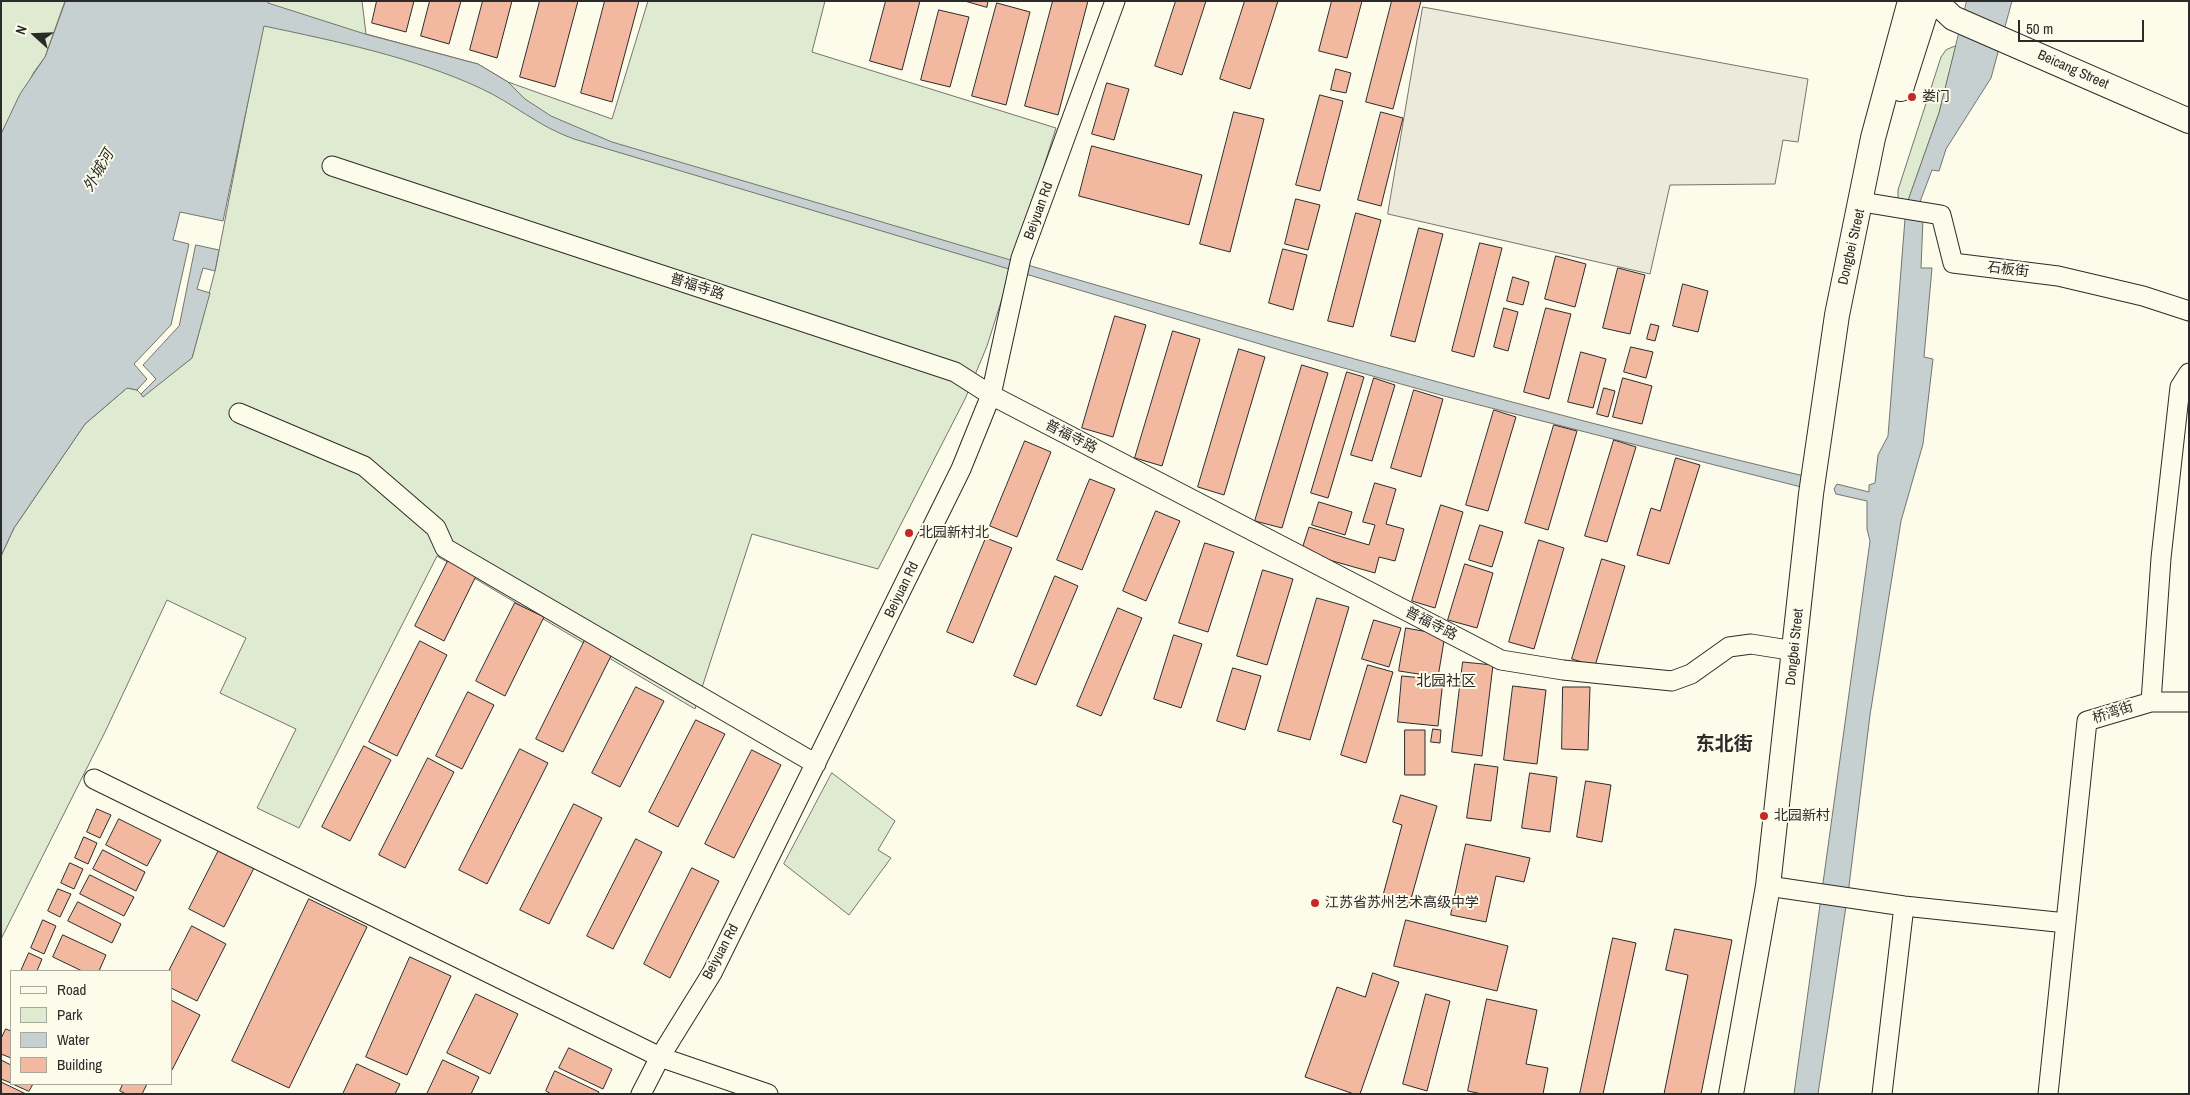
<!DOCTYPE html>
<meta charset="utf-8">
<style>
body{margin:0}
#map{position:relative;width:2190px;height:1095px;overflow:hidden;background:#fdfbea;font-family:"Archivo Narrow",sans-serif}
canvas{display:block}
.frame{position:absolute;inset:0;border:2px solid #2b2b2b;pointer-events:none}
.legend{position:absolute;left:10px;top:970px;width:162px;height:115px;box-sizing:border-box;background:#fdfbea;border:1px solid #a9a89e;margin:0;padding:6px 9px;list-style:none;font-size:15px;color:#2b2b2b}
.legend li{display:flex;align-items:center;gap:10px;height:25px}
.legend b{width:25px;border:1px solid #a9a89e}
.north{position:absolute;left:10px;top:10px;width:50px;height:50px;-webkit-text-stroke:4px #fdfbea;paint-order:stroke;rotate:290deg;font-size:14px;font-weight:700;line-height:20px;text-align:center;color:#2b2b2b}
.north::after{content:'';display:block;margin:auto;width:18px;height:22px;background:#2b2b2b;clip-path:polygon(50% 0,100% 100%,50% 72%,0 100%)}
.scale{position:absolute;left:2018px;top:20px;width:126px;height:22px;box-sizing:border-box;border:2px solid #2b2b2b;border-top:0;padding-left:6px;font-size:15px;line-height:18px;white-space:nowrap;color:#2b2b2b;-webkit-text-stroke:4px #fdfbea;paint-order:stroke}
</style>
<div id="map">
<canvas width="2190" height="1095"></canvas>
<div class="frame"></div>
<ul class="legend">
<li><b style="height:6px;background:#fdfbea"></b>Road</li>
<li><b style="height:14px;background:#deebd1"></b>Park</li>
<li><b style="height:14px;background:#c7d0d0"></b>Water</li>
<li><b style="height:14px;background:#f2b8a0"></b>Building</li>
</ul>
<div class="north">N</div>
<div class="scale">50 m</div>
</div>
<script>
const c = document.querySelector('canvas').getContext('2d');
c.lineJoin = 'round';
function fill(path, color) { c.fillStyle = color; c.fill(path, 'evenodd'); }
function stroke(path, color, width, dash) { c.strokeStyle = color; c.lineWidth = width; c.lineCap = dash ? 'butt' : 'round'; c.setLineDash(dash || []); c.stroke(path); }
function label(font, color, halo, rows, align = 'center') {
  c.font = font + ' "Archivo Narrow","Noto Sans SC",sans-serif'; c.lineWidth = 4; c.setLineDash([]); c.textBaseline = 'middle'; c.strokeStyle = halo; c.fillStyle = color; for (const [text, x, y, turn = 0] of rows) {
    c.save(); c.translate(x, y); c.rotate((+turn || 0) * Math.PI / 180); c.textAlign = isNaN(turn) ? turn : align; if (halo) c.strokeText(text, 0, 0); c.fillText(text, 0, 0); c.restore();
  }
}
const green = new Path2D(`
 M1,1H65L45,57L34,72L1,134Z
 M268,1H362L366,34L478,64L508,82L612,119L648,1H825L812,52L1056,128L987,346L965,399L878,569L752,534L695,709L437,556L299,828L257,808L296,729L220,693L246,638L167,600L106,730L1,939V556L14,528L85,424L127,388L137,390L143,396L192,358L215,271Z
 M1956,46L1939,113L1907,204L1898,200V190L1941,57L1946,50Z
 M832,773L895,821L878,850L891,858L849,915L784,864Z`);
fill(green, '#deebd1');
stroke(green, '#74746e', 1);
const parking = new Path2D(`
 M1423,7L1808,79L1798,142L1783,140L1775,184L1670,185L1650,274L1388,214Z`);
fill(parking, '#eceadb');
stroke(parking, '#74746e', 1);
const water = new Path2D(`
 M66,1H268V3L365,34L478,64L508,82L525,99L551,116L612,142C1009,259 1405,381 1808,477L1805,488L1444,396L1290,353L574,139C539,127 513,103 480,88C413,57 335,41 264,26L223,221L180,212L173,240L189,244L171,325L134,364L147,379L137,390L127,388L85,424L14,528L1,556V134L20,94L45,57Z
 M1967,1H2012L1991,78L1946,149L1939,171L1932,170L1918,207L1923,219L1921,268H1932L1924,357L1933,359L1923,444L1901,521L1870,715L1849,886L1818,1094H1794L1870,541L1867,529V501L1836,494L1834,489L1837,484L1869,492V485L1875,483L1878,455L1888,436L1906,206L1939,113Z
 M196,245L219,250L215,271L203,268L197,289L210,293L192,358L143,397L141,394L156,379L143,365L179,326Z`);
fill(water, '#c7d0d0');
stroke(water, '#74746e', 1);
const building = new Path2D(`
 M377,1H414L406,32L372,23Z
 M430,1H461L449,44L421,36Z
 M483,1H512L497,58L470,50Z
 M540,1H578L555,87L520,77Z
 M605,1H639L612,102L581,93Z
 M886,1H920L902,70L870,61Z
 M965,1H988L987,7Z
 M1053,1H1088L1058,115L1025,106Z
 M1176,1H1206L1182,75L1155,66Z
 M1245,1H1278L1250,89L1220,79Z
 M1332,1H1362L1347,58L1319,51Z
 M1392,1H1421L1393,109L1366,102Z
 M997,3L1030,12L1006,105L972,96Z
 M939,10L969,17L950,87L921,80Z
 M1336,69L1351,73L1346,93L1331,90Z
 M1107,83L1129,89L1114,140L1092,134Z
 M1320,95L1343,101L1320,191L1296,185Z
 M1234,112L1264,119L1230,252L1200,244Z
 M1381,112L1403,118L1381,206L1358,200Z
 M1092,146L1202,175L1189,225L1079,196Z
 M1296,199L1320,205L1308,250L1285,244Z
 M1356,213L1381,220L1353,327L1328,321Z
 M1419,228L1443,234L1415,342L1391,336Z
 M1480,243L1502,248L1474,357L1452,351Z
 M1283,249L1307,255L1293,310L1269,303Z
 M1556,256L1586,264L1575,307L1545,299Z
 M1618,268L1645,275L1630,334L1603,328Z
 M1513,277L1529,282L1523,305L1507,301Z
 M1683,284L1708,291L1698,332L1673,326Z
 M1504,308L1518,312L1508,351L1494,347Z
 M1546,308L1571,314L1549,399L1524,392Z
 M1115,316L1146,325L1113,437L1082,428Z
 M1651,324L1659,326L1655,341L1647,339Z
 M1173,331L1200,339L1162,466L1135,458Z
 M1631,347L1653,352L1646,378L1624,372Z
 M1239,349L1265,357L1224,495L1198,487Z
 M1581,352L1606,359L1593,408L1568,402Z
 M1302,365L1328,373L1282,528L1255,521Z
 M1347,372L1364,377L1328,498L1311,493Z
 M1374,378L1395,385L1372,461L1351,455Z
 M1623,378L1652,386L1642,424L1613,417Z
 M1604,388L1615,391L1608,417L1597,414Z
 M1414,390L1443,399L1421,477L1391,468Z
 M1494,410L1516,417L1488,511L1466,505Z
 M1554,425L1577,431L1548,530L1525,523Z
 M1614,440L1636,447L1607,542L1585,536Z
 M1025,441L1051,452L1017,537L990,526Z
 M1676,458L1700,465L1669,564L1637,555L1651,508L1660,511Z
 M1090,479L1115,489L1082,570L1057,560Z
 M1375,483L1396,489L1386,524L1404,529L1395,561L1379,557L1375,573L1301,552L1309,527L1369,545L1375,525L1363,522Z
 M1319,502L1352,512L1345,535L1312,525Z
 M1441,505L1463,512L1435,608L1412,601Z
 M1156,511L1180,521L1146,601L1123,591Z
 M1480,525L1503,532L1492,567L1469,560Z
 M986,538L1012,548L973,643L947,632Z
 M1539,540L1564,548L1534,649L1509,642Z
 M1205,543L1234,552L1208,632L1179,623Z
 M449,559L477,574L444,641L415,626Z
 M1602,559L1625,566L1595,666L1572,659Z
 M1465,564L1493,573L1477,628L1448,620Z
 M1263,570L1293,579L1267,665L1237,656Z
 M1055,576L1078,586L1036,685L1014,676Z
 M1317,598L1349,607L1310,740L1278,731Z
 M515,603L544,617L505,696L476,681Z
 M1118,608L1142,618L1101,716L1077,706Z
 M1374,620L1401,628L1389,667L1362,659Z
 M1406,628L1445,635L1438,677L1399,671Z
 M1174,635L1202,644L1181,708L1154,699Z
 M585,640L612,654L563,752L536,739Z
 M420,641L447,655L397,756L369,742Z
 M1463,662L1493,665L1482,756L1452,752Z
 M1368,665L1393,672L1366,763L1341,755Z
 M1233,668L1261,676L1245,730L1217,721Z
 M1402,676L1443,680L1438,726L1398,722Z
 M1513,686L1546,690L1537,764L1504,760Z
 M636,687L664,701L620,787L592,773Z
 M1563,687H1590L1588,750L1562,749Z
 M468,692L494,705L462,769L436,756Z
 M696,720L725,734L678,827L649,812Z
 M1433,729L1441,730L1440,743L1431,742Z
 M1405,730H1425V775H1405Z
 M364,746L391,760L350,841L322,827Z
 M520,749L548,763L487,884L459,870Z
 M752,750L781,765L734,858L705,844Z
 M428,758L454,772L405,868L379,855Z
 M1475,764L1498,767L1491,821L1467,818Z
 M1530,773L1557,777L1550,832L1522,828Z
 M1586,781L1611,785L1602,842L1577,837Z
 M1401,795L1437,806L1409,906L1382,899L1402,825L1393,822Z
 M574,804L602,818L549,924L520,910Z
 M97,809L111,815L100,838L87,832Z
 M119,819L161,840L147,866L106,845Z
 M84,837L97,843L88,864L75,858Z
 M636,839L662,852L613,949L587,936Z
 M1466,844L1530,858L1524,882L1496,876L1486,922L1451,915Z
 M103,850L145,872L136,891L93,869Z
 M219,850L254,868L224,927L189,909Z
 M70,863L83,869L74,889L61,883Z
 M692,868L719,881L670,978L644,964Z
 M90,875L134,897L124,916L80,894Z
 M58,889L71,894L60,917L48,911Z
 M309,899L367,927L289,1088L232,1061Z
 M78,902L121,924L112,943L68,921Z
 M43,920L56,926L44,954L31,948Z
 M1406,920L1508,946L1497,991L1394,966Z
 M192,926L226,944L197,1001L171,988V971H169Z
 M1675,929L1732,940L1701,1094H1664L1688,975L1666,970Z
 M63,935L106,955L99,971H82L53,957Z
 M1613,938L1636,943L1603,1094H1580Z
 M29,953L42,959L37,971H21Z
 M410,957L451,976L407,1075L366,1057Z
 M1373,973L1399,982L1360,1094H1354L1305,1077L1337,987L1365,997Z
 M476,994L518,1014L490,1074L447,1053Z
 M1426,994L1450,1001L1427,1091L1403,1084Z
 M1487,999L1537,1010L1526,1064L1548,1068L1543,1094H1482L1468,1091Z
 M171,1000L200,1015L172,1070H171Z
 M6,1029L11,1031V1058L1,1054V1039Z
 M569,1048L612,1069L603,1089L559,1068Z
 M1,1060L11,1065V1083L1,1079Z
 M443,1060L479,1077L471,1094H427Z
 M357,1064L400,1084L395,1094H343Z
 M555,1071L599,1092L598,1094H551L546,1091Z
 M1,1082L26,1094H1Z
 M13,1084H33L29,1091Z
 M123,1084H147L142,1094H126L120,1091Z`);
fill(building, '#f2b8a0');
stroke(building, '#2b2b2b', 1);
const minor = new Path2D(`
 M332,166L955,372L991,395L1501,660L1563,670L1672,681L1691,674L1729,647L1751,644L1795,651
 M1862,202L1941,215L1953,263L2058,276L2143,296L2189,311
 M239,413L364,466L436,528L445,548L816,764
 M2151,702H2189
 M94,779L660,1057L768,1094
 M1768,886L1904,906L2066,923
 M641,1094L660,1057L712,973L961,469L991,395L1021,258L1115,1
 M1882,1094L1904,906
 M2048,1094L2087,721L2151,702L2161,558L2180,387L2189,373`);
const major = new Path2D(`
 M1935,1L1953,18L2189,121
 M1901,89L1929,1
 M1731,1094L1768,886L1811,494L1837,315L1873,138L1910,1`);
stroke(minor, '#2b2b2b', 21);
stroke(major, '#2b2b2b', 26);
stroke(minor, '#fdfbea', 19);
stroke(major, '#fdfbea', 24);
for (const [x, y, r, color] of [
 [1912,97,5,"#c62828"],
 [909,533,5,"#c62828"],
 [1764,816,5,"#c62828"],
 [1315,903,5,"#c62828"]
]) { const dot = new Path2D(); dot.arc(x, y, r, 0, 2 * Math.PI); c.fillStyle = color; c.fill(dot); stroke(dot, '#fdfbea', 2); }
label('14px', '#2b2b2b', '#fdfbea', [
 ["Beicang Street",2073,70,24],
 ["Beiyuan Rd",1039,211,-70],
 ["Dongbei Street",1852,247,-77],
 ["石板街",2008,270,7],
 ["普福寺路",697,287,18],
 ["普福寺路",1071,437,27],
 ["Beiyuan Rd",902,590,-64],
 ["普福寺路",1431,624,27],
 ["Dongbei Street",1795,647,-84],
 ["桥湾街",2113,713,-18],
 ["Beiyuan Rd",721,952,-62]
]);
label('14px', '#2b2b2b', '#fdfbea', [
 ["娄门",1922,97],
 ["北园新村北",919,533],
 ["北园新村",1774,816],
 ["江苏省苏州艺术高级中学",1325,903]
], 'left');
label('italic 15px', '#2b2b2b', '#fdfbea', [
 ["外城河",99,171,-60]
]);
label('15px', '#2b2b2b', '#fdfbea', [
 ["北园社区",1446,682]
]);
label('bold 19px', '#2b2b2b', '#fdfbea', [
 ["东北街",1724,745]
]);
</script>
